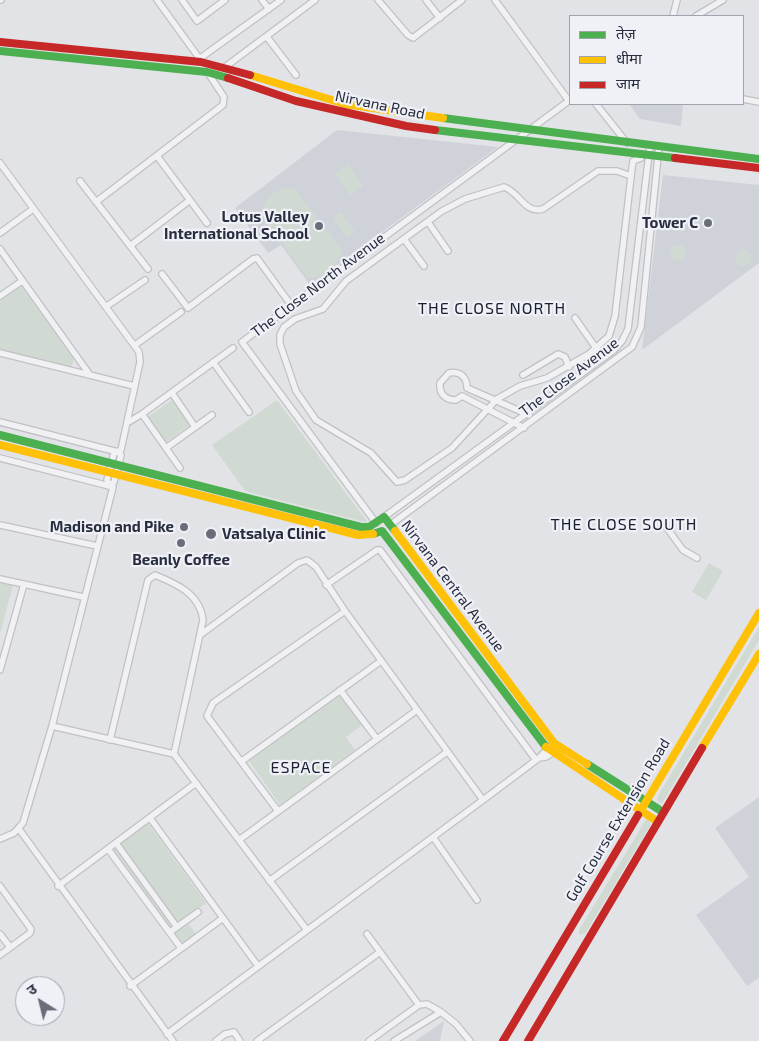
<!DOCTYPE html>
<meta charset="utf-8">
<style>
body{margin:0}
#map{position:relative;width:759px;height:1041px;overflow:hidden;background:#e2e3e7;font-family:"Exo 2","Noto Sans Devanagari",sans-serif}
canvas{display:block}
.legend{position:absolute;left:569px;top:15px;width:175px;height:90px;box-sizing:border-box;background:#eff1f6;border:1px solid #9fa3ad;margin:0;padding:6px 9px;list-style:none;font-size:15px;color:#282e40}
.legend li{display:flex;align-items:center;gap:10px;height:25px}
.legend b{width:25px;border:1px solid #9fa3ad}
.north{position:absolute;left:15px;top:976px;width:50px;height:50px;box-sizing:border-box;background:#eff1f6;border:1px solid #9fa3ad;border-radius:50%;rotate:324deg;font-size:14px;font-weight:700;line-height:20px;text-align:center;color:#282e40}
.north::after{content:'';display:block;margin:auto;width:18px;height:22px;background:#696d7a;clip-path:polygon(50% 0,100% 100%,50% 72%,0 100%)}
</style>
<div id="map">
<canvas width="759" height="1041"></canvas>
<ul class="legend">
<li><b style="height:6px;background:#4caf50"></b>तेज़</li>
<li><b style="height:6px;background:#ffc107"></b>धीमा</li>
<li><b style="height:6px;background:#c62828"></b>जाम</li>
</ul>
<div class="north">उ</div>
</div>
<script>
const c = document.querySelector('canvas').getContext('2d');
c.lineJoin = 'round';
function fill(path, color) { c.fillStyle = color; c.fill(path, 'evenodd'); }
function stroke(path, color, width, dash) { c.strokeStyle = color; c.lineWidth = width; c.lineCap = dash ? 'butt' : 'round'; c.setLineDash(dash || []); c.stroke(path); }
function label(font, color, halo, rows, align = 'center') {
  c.font = font + ' "Exo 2",sans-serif'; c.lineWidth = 4.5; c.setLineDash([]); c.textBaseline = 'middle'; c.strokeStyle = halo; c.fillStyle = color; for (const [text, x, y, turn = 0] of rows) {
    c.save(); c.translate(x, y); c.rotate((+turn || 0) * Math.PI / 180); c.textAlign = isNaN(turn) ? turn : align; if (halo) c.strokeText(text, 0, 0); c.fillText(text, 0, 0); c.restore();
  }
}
fill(new Path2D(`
 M629,104H683L681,126L640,119Z
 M337,130L498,147L310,285L281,245L268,253L235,208Z
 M663,175L759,185V263L642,350Z
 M759,797V978L747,986L696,915L749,877L715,828Z
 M444,1021L440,1041H415Z`), '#d0d2da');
fill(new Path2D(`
 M348,164L363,186L350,195L335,174Z
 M287,188L295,189L342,250C338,265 324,279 308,278L262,216C262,202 272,190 287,188Z
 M341,212L355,232L347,238L332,218Z
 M670 253a8 8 0 1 1 16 0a8 8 0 1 1-16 0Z
 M735 258a8 8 0 1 1 16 0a8 8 0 1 1-16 0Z
 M21,286L74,359L71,369L0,351V301Z
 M172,400L190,425L165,443L147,417Z
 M277,400L368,523L245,491L212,445Z
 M709,563L723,571L706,600L692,592Z
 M0,582L13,585L0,634Z
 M759,627V640L663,802L659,803L657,799L658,796Z
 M339,695L362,725L346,737L355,750L280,805L249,761Z
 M647,818L651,824L585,934H579V930Z
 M148,823L206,903L185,919L196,934L182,945L113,850Z`), '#d1dad2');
const street = new Path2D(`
 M0,0H1
 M157,0L202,62
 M182,0L197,21L225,0
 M262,0L269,9
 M378,0L408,35L413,38L462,0
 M426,0L440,18
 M495,0L569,101
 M673,16L677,0
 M696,16L723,0
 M267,37L296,75
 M199,59L281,0
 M225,67L315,0
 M743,99L759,102
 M596,104L627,143
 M157,156L207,223
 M0,163L139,352L140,362L121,450L114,453L107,480L109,486
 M631,176L617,171H598L543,209C524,214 521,193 504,187L465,199L442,211L346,281L323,309L295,319L284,327L280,335V344L296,391L316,420L371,453L397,482L405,480L452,448L497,399L520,386L547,378L589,354L609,336L615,316L632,168L633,161L641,158L642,154
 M80,181L148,269
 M96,202L223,105L224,97L208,73
 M428,222L448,251
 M0,233L33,209
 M404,239L424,266
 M130,246L190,200
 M0,249L90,375
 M162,274L188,308L253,259L257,258L291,305
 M0,296L22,281
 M107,306L145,280
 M575,318L596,348
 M135,345L181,312
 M0,353L134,386
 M213,362L249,412
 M523,375L558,354L565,357L569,367
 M172,393L195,427
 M142,414L180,468
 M0,422L118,452
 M127,423L142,414L233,348
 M524,428L462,396L456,400C445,400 439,394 440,383L449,373C460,371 467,377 467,388L529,415
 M166,448L212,415
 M0,458L113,487L52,726L23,823L14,833L0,839
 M109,486L114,482L121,455L118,452
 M384,517L614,350L622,341L628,329L650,145
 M376,523L242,342L570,100
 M664,524L683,550L697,558
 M0,525L97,546
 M390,525L632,347L641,327L659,146
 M0,579L83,597
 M326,585L377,550H380L536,760
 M200,635L298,563L307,560L316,567L345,611L483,800
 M0,670L24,584
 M340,690L377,739
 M52,726L174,754L307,930
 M110,740L148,580L155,575C177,584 200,594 203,620L174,754
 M539,758L546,757L557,750
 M242,761L381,661
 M278,811L207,716L213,703L345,611
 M150,818L258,966
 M19,829L173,1041
 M433,837L477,900
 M239,840L417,710
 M116,843L177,927
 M108,849L181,948
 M269,881L447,752
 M0,886L31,929L30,933L0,955
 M58,886L196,783
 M170,932L198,912
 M0,934L10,947
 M367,934L419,1005
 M130,986L223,918
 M167,1034L483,800L539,758L549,747
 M216,1041L225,1034L234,1032L240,1041
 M257,1041L380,952
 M369,1041L419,1005L427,1004L441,1012
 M394,1041L441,1012L456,1024L470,1041`);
stroke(street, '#c0c1c5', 8);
stroke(street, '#f1f1f3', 5.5);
stroke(new Path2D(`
 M0,51L207,72L228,78
 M443,118L759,159
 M435,130L675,158
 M0,435L361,527H369L384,517L395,531
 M373,534L382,531L546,747
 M587,764L663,812`), '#4caf50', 8);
stroke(new Path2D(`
 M250,75L345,104L443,118
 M0,445L358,535L373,534
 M395,531L554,743L587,764
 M546,747L658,822
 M702,748L759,654
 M638,815L759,613`), '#ffc107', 8);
stroke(new Path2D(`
 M0,42L201,62L250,75
 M228,78L296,101L406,126L435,130
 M675,158L759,168
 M503,1041L638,815
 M528,1041L702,748`), '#c62828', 8);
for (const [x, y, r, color] of [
 [708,223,5,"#696d7a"],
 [319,226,5,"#696d7a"],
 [184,527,5,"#696d7a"],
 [211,534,6,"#696d7a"],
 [181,543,5,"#696d7a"]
]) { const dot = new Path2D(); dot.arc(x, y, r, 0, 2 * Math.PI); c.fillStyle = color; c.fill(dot); stroke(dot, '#eff1f6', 2); }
label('15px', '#282e40', '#eff1f6', [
 ["Nirvana Road",380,105,12],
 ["The Close North Avenue",318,285,-37],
 ["The Close Avenue",569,377,-37],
 ["Nirvana Central Avenue",453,586,53],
 ["Golf Course Extension Road",618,820,-59]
]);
label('bold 15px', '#282e40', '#eff1f6', [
 ["Lotus Valley",309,217],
 ["International School",309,234],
 ["Tower C",698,223],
 ["Madison and Pike",174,527],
 ["Vatsalya Clinic",222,534,"left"],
 ["Beanly Coffee",181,560,"center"]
], 'right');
c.letterSpacing = '1px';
label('16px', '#1a1f31', '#eff1f6', [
 ["THE CLOSE NORTH",492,309],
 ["THE CLOSE SOUTH",624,525],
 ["ESPACE",301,768]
]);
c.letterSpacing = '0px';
</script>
